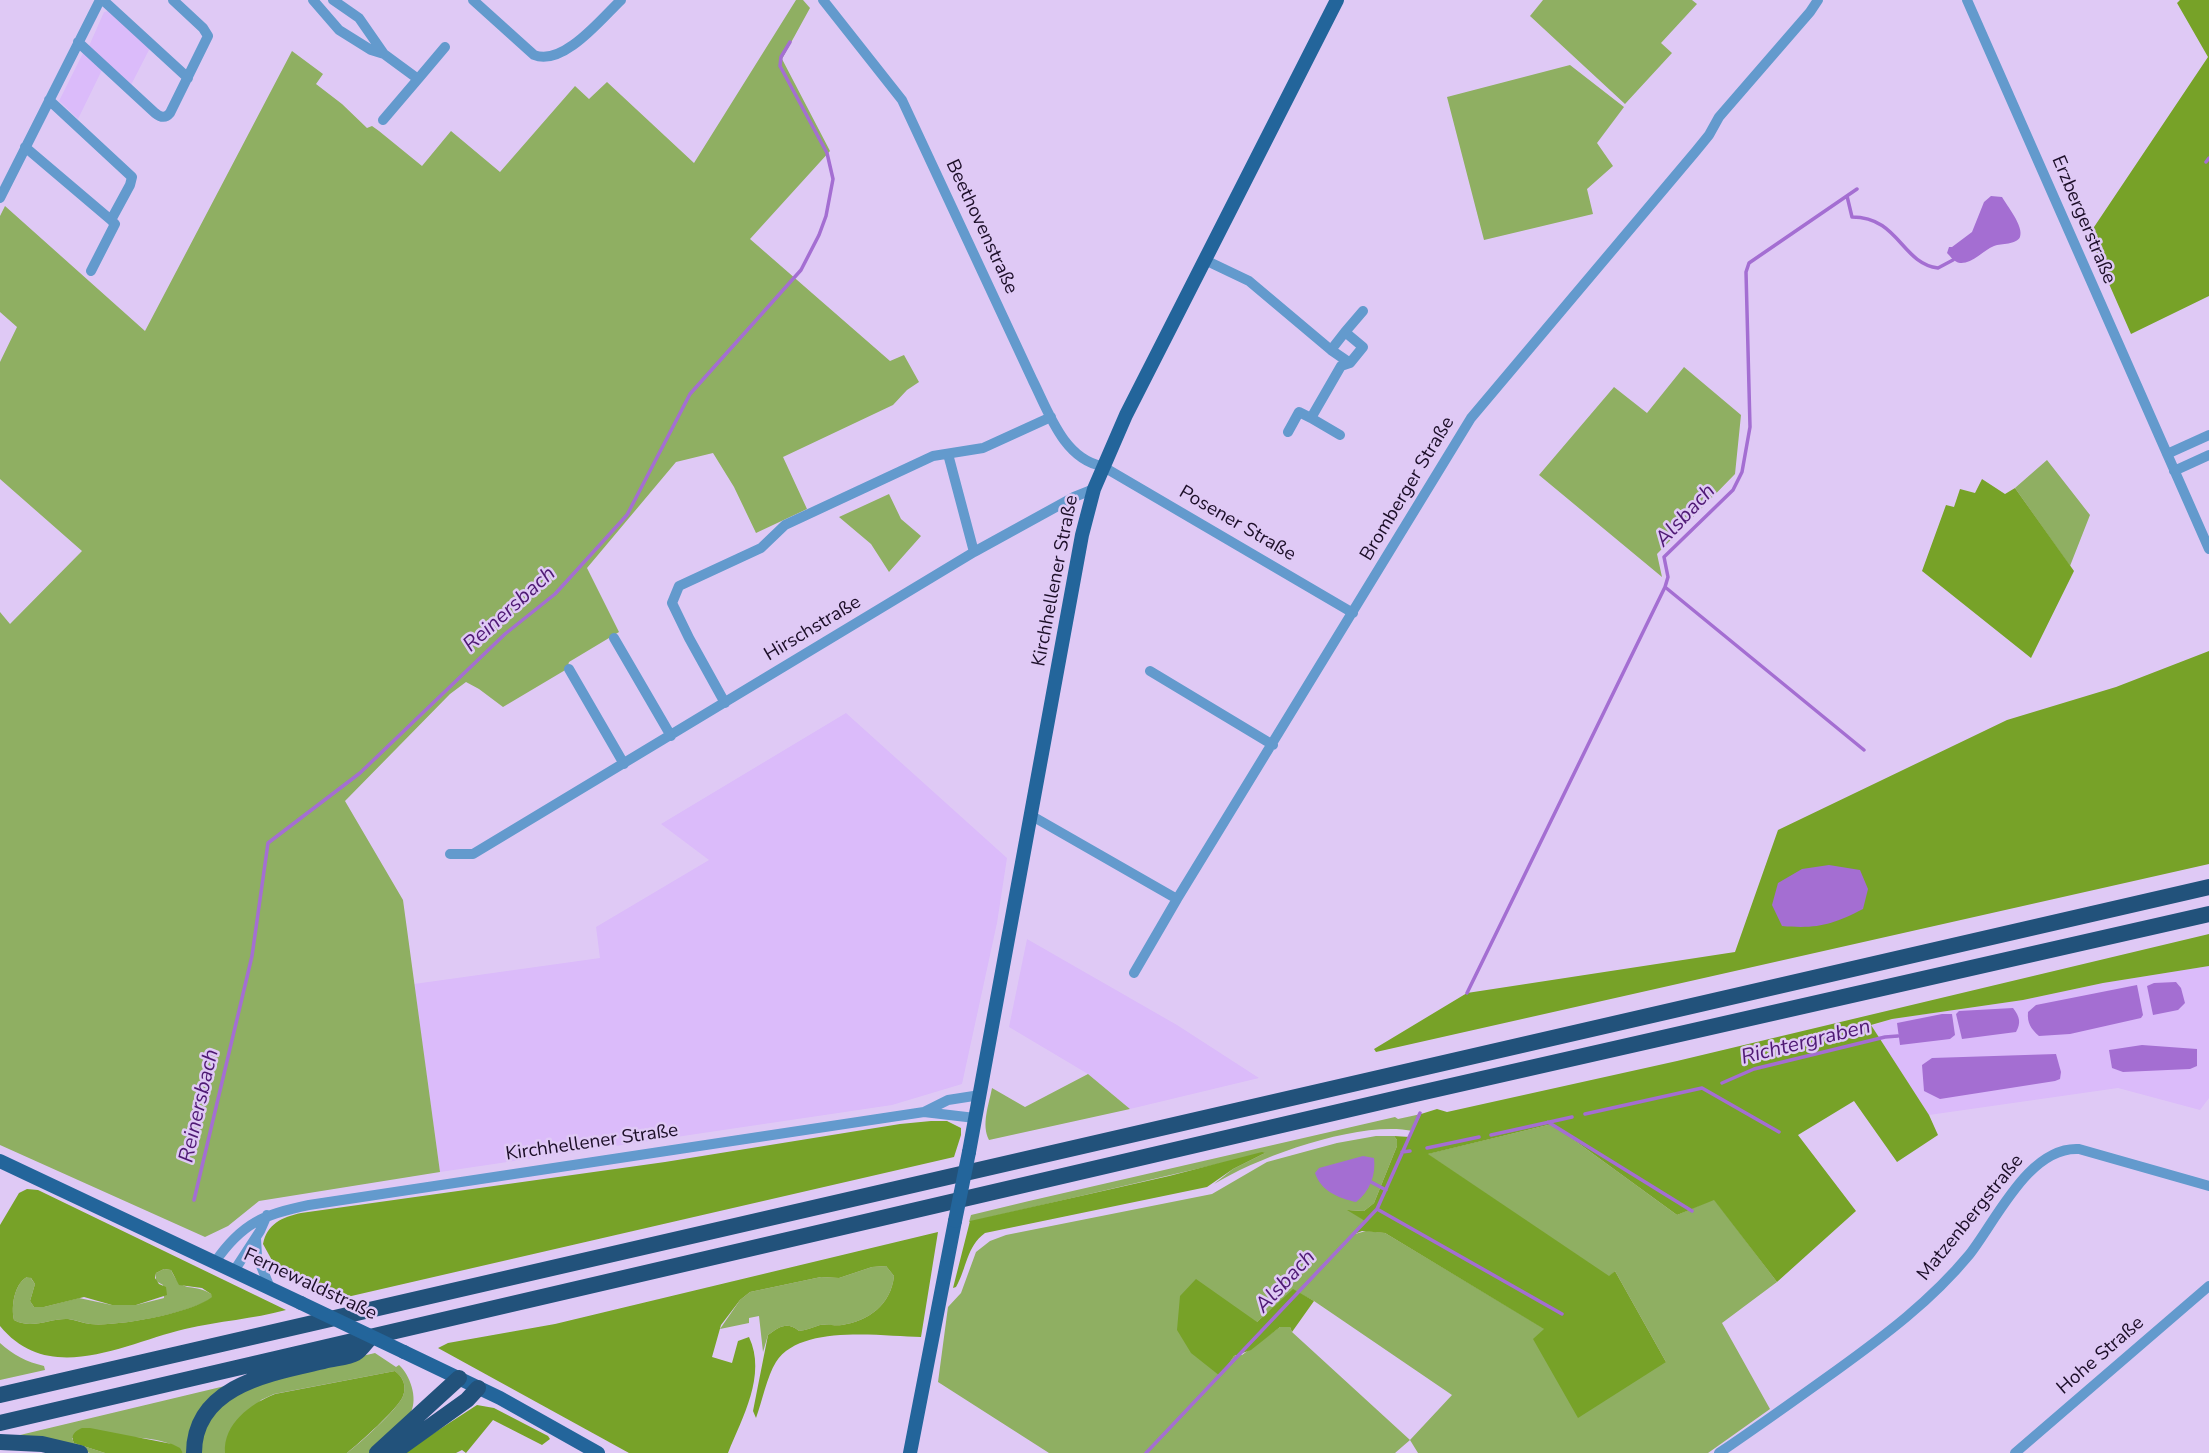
<!DOCTYPE html>
<meta charset="utf-8">
<style>
body{margin:0}
canvas{display:block;background:#dfc9f5}
</style>
<canvas width="2209" height="1453"></canvas>
<script>
const c = document.querySelector('canvas').getContext('2d');
c.lineJoin = 'round';
function fill(path, color) { c.fillStyle = color; c.fill(path, 'evenodd'); }
function stroke(path, color, width, dash) { c.strokeStyle = color; c.lineWidth = width; c.lineCap = dash ? 'butt' : 'round'; c.setLineDash(dash || []); c.stroke(path); }
function label(font, color, halo, rows, align = 'center') {
  c.font = font + ' "Nunito Sans",sans-serif'; c.lineWidth = 5; c.setLineDash([]); c.textBaseline = 'middle'; c.strokeStyle = halo; c.fillStyle = color; for (const [text, x, y, turn = 0] of rows) {
    c.save(); c.translate(x, y); c.rotate((+turn || 0) * Math.PI / 180); c.textAlign = isNaN(turn) ? turn : align; if (halo) c.strokeText(text, 0, 0); c.fillText(text, 0, 0); c.restore();
  }
}
fill(new Path2D(`
 M108,11L150,48L131,85L89,46L104,12Z
 M83,53L102,70L78,119L59,101Z
 M846,713L1007,858L997,923L962,1084L892,1105L440,1172L414,984L600,958L596,927L709,860L661,824Z
 M1027,939L1177,1025L1259,1078L1130,1109L1088,1074L1009,1027Z
 M2209,966V1098L2200,1110L2118,1088L1929,1115L1871,1026L1892,1019L2023,1000L2103,983Z`), '#dbbbfa');
fill(new Path2D(`
 M796,0H803L810,8L782,59L830,151L750,239L890,361L904,355L919,382L907,390L893,405L783,457L807,509L756,533L734,487L713,453L676,462L587,568L619,632L569,662L567,669L503,707L479,689L466,682L450,694L345,801L403,900L440,1172L259,1201L228,1226L205,1237L0,1145V612L10,624L82,551L0,479V362L17,327L0,312V216L5,206L145,331L292,51L323,74L316,84L342,104L367,128L372,126L379,131L422,166L451,131L500,172L575,86L589,99L607,82L694,163Z
 M1543,0H1692L1697,4L1661,43L1672,53L1625,104L1530,16Z
 M1570,65L1624,107L1597,143L1613,166L1587,189L1593,214L1484,240L1447,97Z
 M1684,367L1741,415L1735,474L1657,554L1662,577L1539,475L1614,387L1647,413Z
 M2047,460L2090,515L2070,566L2015,488Z
 M889,494L901,519L921,536L889,572L871,544L839,517Z
 M1088,1074L1130,1109L989,1140C981,1125 989,1104 992,1088L1025,1107Z
 M1421,1114L1413,1131C1360,1120 1260,1156 1214,1184L1233,1169L1265,1153L969,1222L971,1215L1029,1201L1395,1117L1398,1119Z
 M1552,1124L1677,1215L1714,1199L1777,1282L1722,1323L1770,1409L1708,1453H1418L1410,1440L1395,1453H1049L938,1382L948,1307L961,1293L976,1252L990,1241L1006,1235L1212,1194L1267,1162L1337,1143L1376,1136H1394L1397,1140V1146L1374,1203L1364,1211L1349,1210L1366,1221L1355,1234L1366,1231L1385,1233L1545,1329L1666,1362L1615,1271L1609,1277L1427,1154ZM1293,1290L1314,1301L1452,1395L1410,1440L1292,1332L1290,1327H1280L1242,1355L1234,1356L1220,1375L1257,1322Z
 M886,1266L894,1276C891,1305 868,1321 842,1325C835,1326 827,1324 820,1325C813,1327 807,1330 799,1331C787,1321 779,1327 768,1335L763,1352L759,1316L749,1318V1323L720,1329L740,1300L750,1292L821,1277L839,1278L872,1267Z
 M164,1269L171,1270C183,1296 190,1281 211,1294L213,1297C193,1313 116,1327 90,1324C83,1323 76,1320 68,1319C50,1318 32,1330 14,1320C11,1307 14,1284 27,1277H30L35,1284L30,1301L34,1307H44L79,1298L112,1305H136L164,1298L163,1285L156,1281V1273Z
 M0,1343C13,1355 27,1362 44,1366L45,1370L0,1380Z
 M375,1353L396,1367L399,1365C410,1375 418,1398 411,1412C406,1422 380,1444 371,1453H347C359,1444 398,1409 403,1396C407,1386 403,1377 395,1371L274,1394L261,1400L225,1449V1453H201C198,1378 322,1366 375,1353Z
 M225,1386L190,1453H183C169,1432 97,1437 72,1438L74,1443L105,1453H90L20,1435Z`), '#8faf62');
fill(new Path2D(`
 M2180,0H2209V296L2131,334L2088,236L2208,57L2177,3Z
 M1982,479L2005,494L2015,488L2074,571L2031,658L1922,571L1946,505L1954,507L1960,489L1975,493Z
 M2209,651V864L1376,1052L1374,1049L1467,993L1735,952L1778,830L2007,720L2116,687Z
 M2209,934V966L2103,983L2023,1000L1892,1019L1871,1025L1929,1115L1938,1135L1897,1162L1854,1101L1798,1135L1856,1211L1777,1282L1714,1200L1677,1215L1552,1124L1428,1154L1609,1276L1615,1271L1666,1362L1578,1418L1533,1339L1544,1329L1385,1233L1362,1231L1352,1235L1365,1221L1347,1210L1364,1211L1374,1203L1397,1146V1140L1394,1136L1410,1137L1421,1114L1437,1109L1447,1112L1677,1061Z
 M931,1121H947L961,1128V1135L954,1157L334,1300L279,1273L263,1244C267,1224 282,1217 301,1213L665,1162L900,1124Z
 M1262,1152L1265,1153L1233,1169L1207,1187L985,1233C966,1247 967,1268 956,1287L953,1288L970,1221L1169,1176Z
 M27,1189L38,1190L286,1310C253,1319 219,1321 185,1329C125,1343 50,1387 0,1326V1225L19,1193ZM164,1269L171,1270L179,1285L202,1288L211,1294L212,1297C192,1313 116,1327 90,1324C83,1323 75,1320 68,1319C50,1318 32,1330 14,1320C11,1307 14,1284 27,1277L31,1278L35,1284L30,1301L34,1307H44L84,1297L112,1305H136L167,1295L166,1287L159,1284L155,1278L156,1273Z
 M938,1232L921,1337C881,1336 800,1324 776,1362C767,1376 762,1402 756,1418L753,1411L768,1335C779,1327 787,1321 799,1331C807,1330 813,1327 820,1325C828,1324 835,1326 842,1325C868,1321 891,1305 894,1276L886,1266L872,1267L839,1278L821,1277L750,1292L740,1300L721,1325L712,1357L732,1363L738,1341L749,1337C767,1375 742,1418 728,1453H629L438,1348L448,1343L555,1324Z
 M1196,1279L1257,1322L1293,1289L1314,1301L1292,1332L1290,1327H1280L1251,1350L1234,1356L1220,1376L1191,1353L1177,1330L1180,1296Z
 M395,1371C403,1377 407,1386 403,1396C398,1409 359,1443 347,1453H225C223,1424 250,1404 275,1394Z
 M477,1405L494,1408L548,1436L550,1439L542,1445L493,1420L466,1453L462,1450L456,1453H403Z
 M82,1428H90L172,1444L180,1448L183,1453H105L74,1443C70,1435 75,1431 82,1428Z`), '#77a228');
fill(new Path2D(`
 M1991,196L2002,197C2007,206 2024,226 2020,237C2016,245 2002,243 1994,246C1984,250 1972,264 1960,263C1954,262 1951,257 1947,253L1949,247H1952L1972,232L1984,202Z
 M1829,865L1860,870L1868,889L1863,909C1832,925 1817,929 1782,926L1772,905L1778,883L1802,869Z
 M2176,982L2181,988L2185,1003L2178,1010L2153,1015L2147,986L2154,983Z
 M2137,985L2143,1015L2141,1018L2070,1034L2039,1036C2031,1029 2027,1023 2028,1012L2036,1005Z
 M2013,1008C2020,1017 2021,1023 2016,1032L1962,1039L1956,1014L1959,1011Z
 M1942,1014H1952L1955,1035L1950,1039L1900,1045L1897,1023Z
 M2142,1045L2197,1049V1066L2190,1069L2123,1072L2112,1068L2109,1050Z
 M2056,1054L2061,1072L2060,1079L2055,1081L1940,1099L1924,1091L1922,1065L1932,1058Z
 M1363,1156L1374,1158C1376,1175 1370,1191 1356,1202C1338,1198 1321,1191 1315,1173L1319,1168Z`), '#a46ed2');
stroke(new Path2D(`
 M2206,162L2209,158
 M1847,196L1852,217C1899,217 1901,263 1938,268L1953,260
 M1665,587L1864,750
 M1467,993L1665,587L1668,577L1664,557L1733,490L1742,472L1750,427L1746,272L1749,263L1857,189
 M1722,1083L1754,1069L1885,1037L1898,1036
 M1585,1114L1702,1088L1779,1132
 M1548,1122L1692,1211
 M1491,1135L1572,1117
 M1427,1148L1479,1137
 M1402,1152L1410,1151
 M1371,1182L1386,1190
 M194,1200L252,956L268,843L360,773L505,634L555,594L627,515L690,394L801,270L819,235L826,216L833,179L827,153L780,66L781,57L790,42
 M1377,1209L1562,1314
 M1146,1453L1377,1209L1420,1113`), '#a46ed2', 3.5);
stroke(new Path2D(`
 M103,0L188,78
 M313,0L339,30L371,50L384,54L418,79L383,120
 M333,0L359,18L384,54
 M473,0L534,55C563,67 602,18 621,0
 M823,0L902,100L1033,381C1049,413 1064,459 1102,466L1353,613
 M1967,0L2209,549
 M78,42L155,113C160,117 165,119 170,113L208,36L203,28L173,0
 M418,79L445,47
 M49,100L132,177L130,185L111,220L115,224L91,271
 M25,147L111,220
 M0,198L100,0
 M1205,260L1249,281L1331,350L1350,363L1341,366L1311,418L1340,435
 M1345,332L1363,311
 M1331,350L1345,332L1363,347L1350,363
 M1288,432L1299,412L1311,418
 M948,454L974,552
 M2167,454L2209,435
 M2174,471L2209,455
 M614,638L671,736
 M569,669L624,764
 M1150,671L1273,745
 M725,703L689,638L672,603L679,586L761,548L785,525L933,456L983,448L1051,417
 M1032,816L1177,899L1471,418L1696,151L1709,135L1719,117L1810,12L1818,0
 M450,854H473L974,552L1074,497L1094,489
 M1134,973L1177,899
 M924,1112L948,1100L980,1095
 M256,1238L257,1256L270,1288
 M215,1262C242,1223 264,1214 309,1205L924,1112L975,1118
 M234,1271L260,1231L267,1215
 M1719,1453C1759,1426 1798,1398 1837,1370C1884,1336 1931,1301 1969,1255C1996,1221 2029,1146 2079,1149L2209,1186
 M2015,1453L2209,1286`), '#639acd', 10);
stroke(new Path2D(`
 M969,1152L1082,535L1094,489L1126,415L1337,0
 M0,1161L301,1303
 M404,1352L500,1398L598,1453
 M910,1453L955,1221`), '#23659b', 14);
stroke(new Path2D(`
 M0,1395L2209,887
 M0,1423L1411,1095L2209,914
 M0,1442L42,1444L80,1453
 M194,1453C194,1385 272,1373 324,1361C333,1358 347,1358 356,1353C361,1350 366,1342 371,1337
 M377,1453L459,1378
 M393,1453L467,1400L478,1388`), '#22527b', 16);
stroke(new Path2D(`
 M955,1221L969,1152
 M301,1303L404,1352`), '#23659b', 14);
label('19px', '#1c0e28', '#dfc9f5', [
 ["Erzbergerstraße",2083,220,67],
 ["Beethovenstraße",981,227,65],
 ["Bromberger Straße",1408,489,-59],
 ["Posener Straße",1237,524,30],
 ["Kirchhellener Straße",1056,581,-79],
 ["Hirschstraße",813,629,-31],
 ["Kirchhellener Straße",592,1143,-8],
 ["Matzenbergstraße",1971,1218,-51],
 ["Fernewaldstraße",310,1285,25],
 ["Hohe Straße",2101,1356,-41]
]);
label('italic 21px', '#4f1974', '#dfc9f5', [
 ["Alsbach",1686,516,-47],
 ["Reinersbach",510,610,-42],
 ["Richtergraben",1806,1043,-14],
 ["Reinersbach",200,1106,-77],
 ["Alsbach",1286,1282,-47]
]);
</script>
